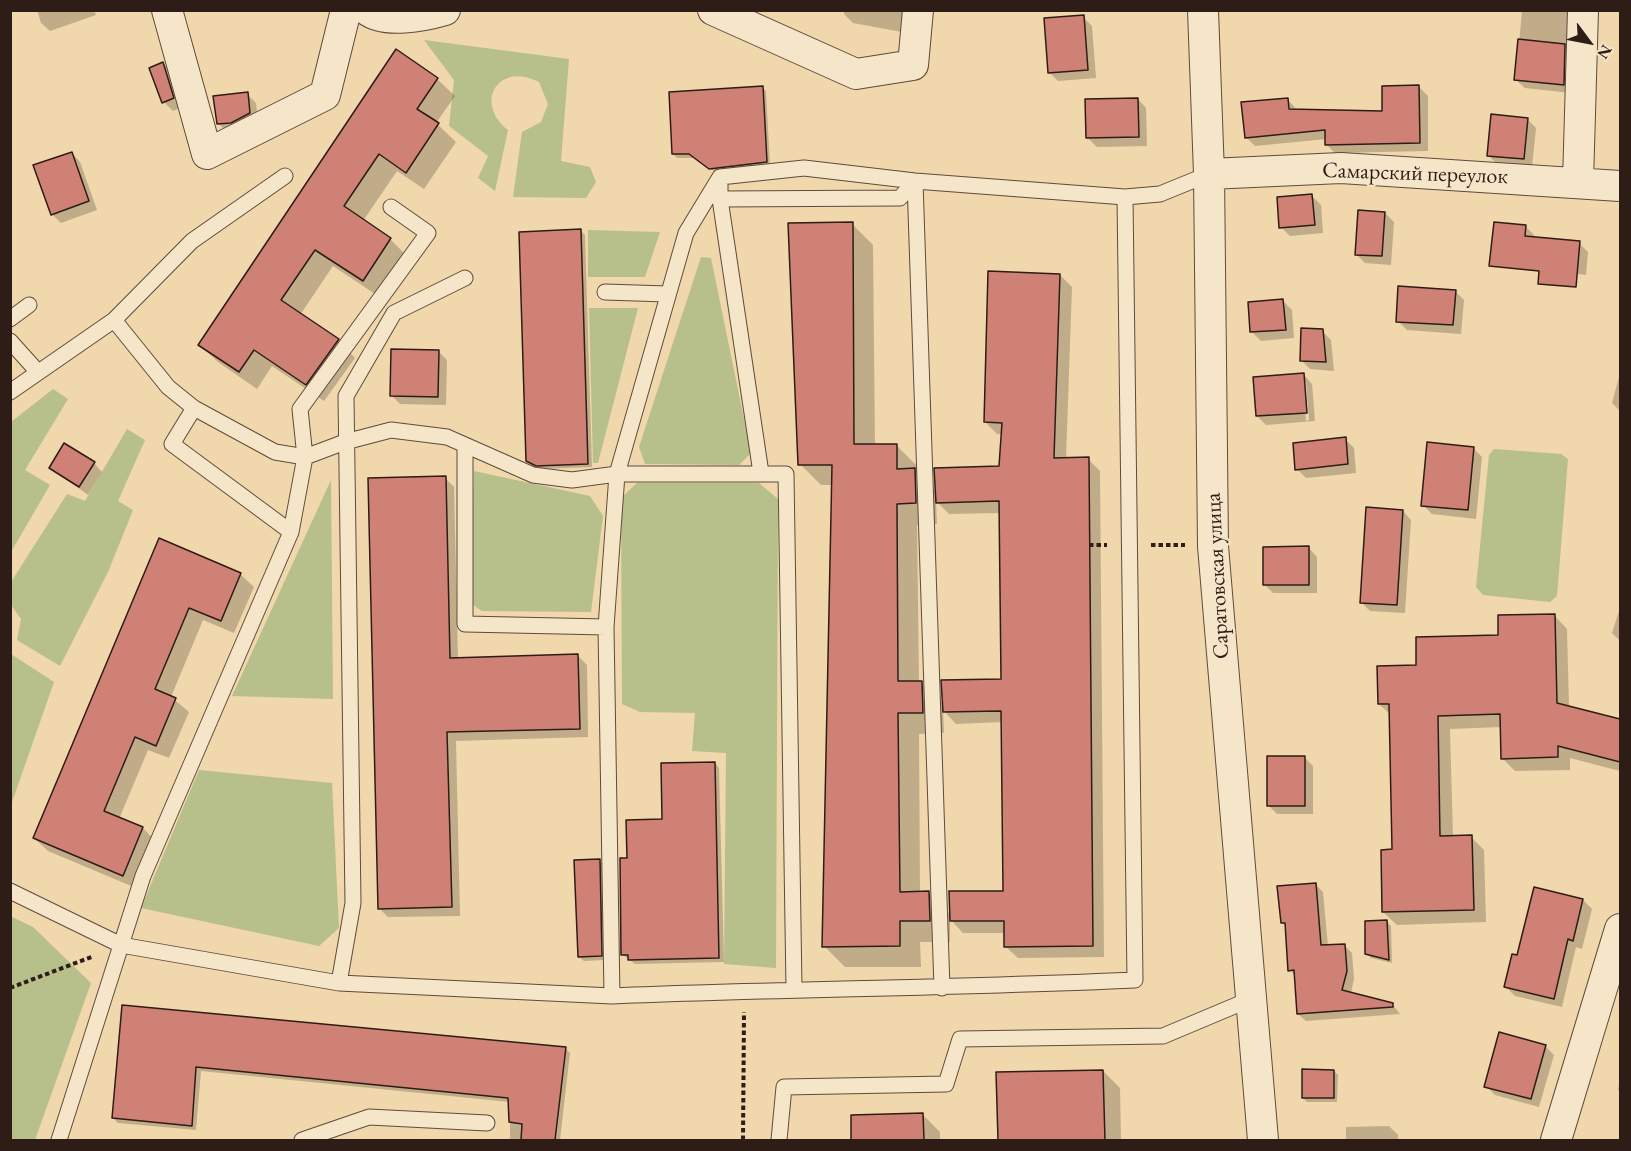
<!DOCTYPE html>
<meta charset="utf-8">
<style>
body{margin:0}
#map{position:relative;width:1631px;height:1151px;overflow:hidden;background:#f0d7ac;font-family:"EB Garamond",serif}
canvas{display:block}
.frame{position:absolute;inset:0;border:12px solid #2e1c16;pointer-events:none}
.north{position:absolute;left:1559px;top:12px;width:60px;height:60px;-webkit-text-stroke:4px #f5e5c9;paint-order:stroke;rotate:122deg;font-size:16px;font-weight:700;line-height:24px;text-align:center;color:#2e1c16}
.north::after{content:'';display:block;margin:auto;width:21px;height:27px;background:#2e1c16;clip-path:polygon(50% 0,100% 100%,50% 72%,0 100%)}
</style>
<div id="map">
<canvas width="1631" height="1151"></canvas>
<div class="frame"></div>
<div class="north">N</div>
</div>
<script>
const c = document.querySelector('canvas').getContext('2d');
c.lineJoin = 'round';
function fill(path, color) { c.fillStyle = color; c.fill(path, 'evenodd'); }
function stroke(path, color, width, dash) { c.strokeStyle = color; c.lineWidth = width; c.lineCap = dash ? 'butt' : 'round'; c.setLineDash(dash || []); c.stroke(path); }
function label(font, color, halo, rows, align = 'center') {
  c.font = font + ' "EB Garamond",serif'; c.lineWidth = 4.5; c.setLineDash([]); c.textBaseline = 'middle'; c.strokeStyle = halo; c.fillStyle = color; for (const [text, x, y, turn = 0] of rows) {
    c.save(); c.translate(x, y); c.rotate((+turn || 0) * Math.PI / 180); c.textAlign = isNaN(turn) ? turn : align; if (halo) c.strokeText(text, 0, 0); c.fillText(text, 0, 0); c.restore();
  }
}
fill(new Path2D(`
 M424,40L569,59L561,161L590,167L596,182L586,198L513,197L522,132L541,122L548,104L539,82C499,61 473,102 508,130L495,191L478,178L488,156L449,126L454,80Z
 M588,230L660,232L645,277H588Z
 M701,257L711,258L751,453L739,465L645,464L639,447Z
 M589,308H638L598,463H593Z
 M53,389L68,399L25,470L50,485L11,552V422Z
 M127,429L145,440L118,501L133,510L108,572L60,666L17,640L21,619L11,605V582L67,494L85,501Z
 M1494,449L1561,454L1568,459L1557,596L1550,602L1483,595L1476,587L1489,455Z
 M474,471L590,496L603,516L591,612L482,611L470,603Z
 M331,480L333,699L232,696Z
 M637,483H759L778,499L776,968L724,964L726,753L692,751L695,713L640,712L622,704L621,498Z
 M11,654L54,682L11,805Z
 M199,770L332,783L339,928L319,946L141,908Z
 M10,916L33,927L91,983L35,1140H11Z`), '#b7bf8b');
fill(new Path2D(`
 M37,10H94L96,15L50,31L41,23Z
 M844,10H906L902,32L853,23L844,14Z
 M1522,10H1578L1572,93L1525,88L1516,80Z
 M1083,17L1092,26L1096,78L1058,81L1049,72Z
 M163,63L172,72L182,107L173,111L164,102Z
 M437,79L455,96L436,123L456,142L424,189L397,171L363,221L390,239L408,257L381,298L333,266L300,315L338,340L355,358L324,401L272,366L257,389L218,362L200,345Z
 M762,87L766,91L770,166L715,172L695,158H677L673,154Z
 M1419,87L1428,96V151L1335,153L1326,144L1327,139L1255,146L1246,137L1288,100L1297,110L1384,112Z
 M247,94L256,103L258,122L227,132L218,123Z
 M1138,99L1146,108L1147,146L1097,147L1088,138Z
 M1527,119L1536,128L1532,167L1497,164L1488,155Z
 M72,153L80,162L97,210L61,223L52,214Z
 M1312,196L1321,205L1323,233L1290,236L1281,227Z
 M1385,213L1394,222L1391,265L1365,263L1356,254Z
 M852,224L873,245L875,445H896L917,466V473L937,492L1000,468L1002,434H997L985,422L1060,275L1072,287L1066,459H1088L1100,471L1104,957L1018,958L1005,946V933H963L950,919V942H920L921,967H845L824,946L833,485H821L800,464ZM936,501L949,514L1001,513L1002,680L944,705L919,682L917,525L937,524ZM943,710L956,724L1003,722L1005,893L951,915L928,893H920L919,734L944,733Z
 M1525,226L1534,235V239L1579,243L1588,252L1586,275L1501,264Z
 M581,231L585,235L592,467L541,469L527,460Z
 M1455,291L1464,300L1461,334L1407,330L1398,321Z
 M1283,301L1292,310L1294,338L1261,341L1252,332Z
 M1322,331L1331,340L1334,371L1310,369L1301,360Z
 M438,351L447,360L446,405L400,404L392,396Z
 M1620,373V411L1612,403Z
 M1304,375L1312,384L1315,421L1266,425L1257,416ZM1303,382H1306L1309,420L1306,421Z
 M1345,439L1354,448L1356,473L1306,478L1297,469Z
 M1473,448L1482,457L1476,519L1432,514L1423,505Z
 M94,463L102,472L88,495L51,468Z
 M445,478L454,487L458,659L578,656L587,665L588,737L456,741L460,916L388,917L379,908Z
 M1403,511L1411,520L1405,613L1370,611L1361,602Z
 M159,540L240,574L254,587L234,633L203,620L171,697L189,712L169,758L148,750L119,819L143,828L156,842L136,888L48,851L34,838Z
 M1309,548L1317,557V593H1273L1264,584Z
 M1620,608V641L1612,633Z
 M1554,615L1567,629L1569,707L1620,720V771L1570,758V770L1515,771L1502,758V727L1450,729L1453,837H1471L1484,850L1486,922L1397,925L1383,912L1393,851L1391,715L1379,704L1418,667Z
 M1304,757L1313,766V814H1277L1268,805Z
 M715,763L719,768L724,962L635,964L623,955L628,859Z
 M599,860L603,864L605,960L584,961L579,957Z
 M1315,884L1323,892L1328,946L1344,945L1352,953L1354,979L1351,993L1393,1005L1400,1014L1306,1021L1298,1014L1296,977L1290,970L1287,927L1282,922Z
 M1535,889L1583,900L1592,909L1582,949L1576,947L1562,1007L1515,996L1506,987L1518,957Z
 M1387,922L1391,926L1392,963L1371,958L1367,954Z
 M123,1007L565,1048L570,1053L560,1140H510V1102L201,1071L196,1130L118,1123L113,1118Z
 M1545,1046L1554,1055L1539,1107L1495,1095L1486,1086Z
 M1103,1071L1120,1088L1121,1140H999L998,1073Z
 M1334,1071L1338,1075L1337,1102H1307L1303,1098Z
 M1620,1078V1092L1618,1090Z
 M923,1115L940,1132V1140H853L852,1116Z
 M1389,1126L1398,1135V1140H1346V1127Z`), '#0003');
const building = new Path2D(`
 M1084,15L1088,70L1048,73L1044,18Z
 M1518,39L1565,44L1564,85L1514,80Z
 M396,49L438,78L417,109L439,123L406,173L379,154L344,206L391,238L363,281L315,250L281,300L339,339L306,385L254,350L239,372L198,345Z
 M163,62L174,98L162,103L149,68Z
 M1419,85L1420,143L1325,145V130L1245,138L1241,102L1288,98L1289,109L1382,111V86Z
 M763,86L767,162L709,169L689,154H672L669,92Z
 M248,92L250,113L231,123L217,124L213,96Z
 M1138,98L1139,137L1086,138L1085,99Z
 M1491,114L1528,118L1524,159L1487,156Z
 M72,152L89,201L51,215L33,165Z
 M1312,194L1315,225L1279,228L1277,197Z
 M1358,210L1385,212L1382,256L1355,255Z
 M853,222L854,444H897V469L915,468L916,503L897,504L898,681H922L923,713H898L900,892L929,891L930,921H900V946L822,947L832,465H798L788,223Z
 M1494,222L1526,225L1525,236L1580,241L1576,287L1538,284L1539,271L1489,266Z
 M581,229L588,464L536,466L526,461L519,232Z
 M988,271L1060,274L1054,458L1089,457L1093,946L1004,947V921H950L949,891H1003L1001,711L943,712L941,680L1001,679L999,501L936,503L934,468L999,466L1002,423L984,422Z
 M1398,286L1456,290L1453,325L1396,322Z
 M1283,299L1286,330L1250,332L1248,302Z
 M1301,328L1323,329L1326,362L1300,361Z
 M391,349L439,350L438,397L390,396Z
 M1304,373L1307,413L1256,416L1253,377Z
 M1346,437L1348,464L1295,470L1293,443Z
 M1427,442L1474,447L1468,510L1421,506Z
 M64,443L95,462L79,487L49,468Z
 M446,476L450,658L578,654L580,729L447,732L452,907L378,909L368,478Z
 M1366,507L1403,510L1397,605L1360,603Z
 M159,538L241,573L221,621L189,608L155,689L176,698L156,746L135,737L104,811L143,827L123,876L33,838Z
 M1309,546V585H1263V547Z
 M1555,614L1557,703L1620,719V762L1558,746V757L1501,759L1500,714L1438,716L1440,836L1472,835L1474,910L1382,912L1381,850L1392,849L1389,704H1378L1377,666L1416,665V637L1498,635V615Z
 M1267,756H1305V806H1267Z
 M715,762L719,958L628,960V955H621L620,858H627L626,820L662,819L661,763Z
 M600,859L602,956L578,957L574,860Z
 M1316,883L1321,945L1345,944L1347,971L1342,990L1393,1003V1007L1297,1014L1294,970L1288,971L1285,923H1281L1277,886Z
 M1534,887L1583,899L1573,941L1568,939L1554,999L1504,987L1512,954L1517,955Z
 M1387,920L1389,960L1365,954V921Z
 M122,1005L566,1047L555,1140H521L522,1124L509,1122L508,1098L196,1067L192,1126L112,1118Z
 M1499,1032L1546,1045L1531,1099L1484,1087Z
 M1302,1069L1334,1070V1098H1302Z
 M1103,1070L1105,1140H998L996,1072Z
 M923,1113L924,1140H851V1115Z`);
fill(building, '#cf8176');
stroke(building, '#2e1c16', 1.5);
const lane = new Path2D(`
 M720,179V199L761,473
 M915,181L942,988
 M720,199L900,198L915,181
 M605,292L667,294
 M10,319L29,305
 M114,320L168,387L194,408L275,452L305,457L345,442L391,430L447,437L533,475L572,480L617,474H786L794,989
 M10,341L37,371
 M10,392L114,320L192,241L285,176
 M194,408L172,444L291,532
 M465,445V624L606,627
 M10,891L121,945L339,983L612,996L606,627L617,474L686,233L720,177L804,168L915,181L1125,197L1160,194L1209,174
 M339,983L353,903L346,396L394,313L465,278
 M612,996C786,989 961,988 1135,980L1125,197
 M59,1140L143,876L291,532L305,457L300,409L428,233L391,207
 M302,1140L369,1117L487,1123
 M779,1140L784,1087L946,1084L960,1039L1163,1036L1251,999`);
const street = new Path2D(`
 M167,10L207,154L325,95L346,10
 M367,10C385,24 424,16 445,10
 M713,10L856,74L913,65L918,10
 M1203,10L1209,174L1213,546L1263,1140
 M1209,174L1341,168L1620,186
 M1578,182L1583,10
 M1556,1140L1620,929`);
stroke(lane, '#5e4b3c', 17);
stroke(street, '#5e4b3c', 32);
stroke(new Path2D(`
 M1089,545H1107
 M1151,545H1185
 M10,988L94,956
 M743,1140L744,1012`), '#2e1c16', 4, [4.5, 3]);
stroke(lane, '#f5e5c9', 15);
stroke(street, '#f5e5c9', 30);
label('22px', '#2e1c16', '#f5e5c9', [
 ["Самарский переулок",1415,174,2],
 ["Саратовская улица",1218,576,-93]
]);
</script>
